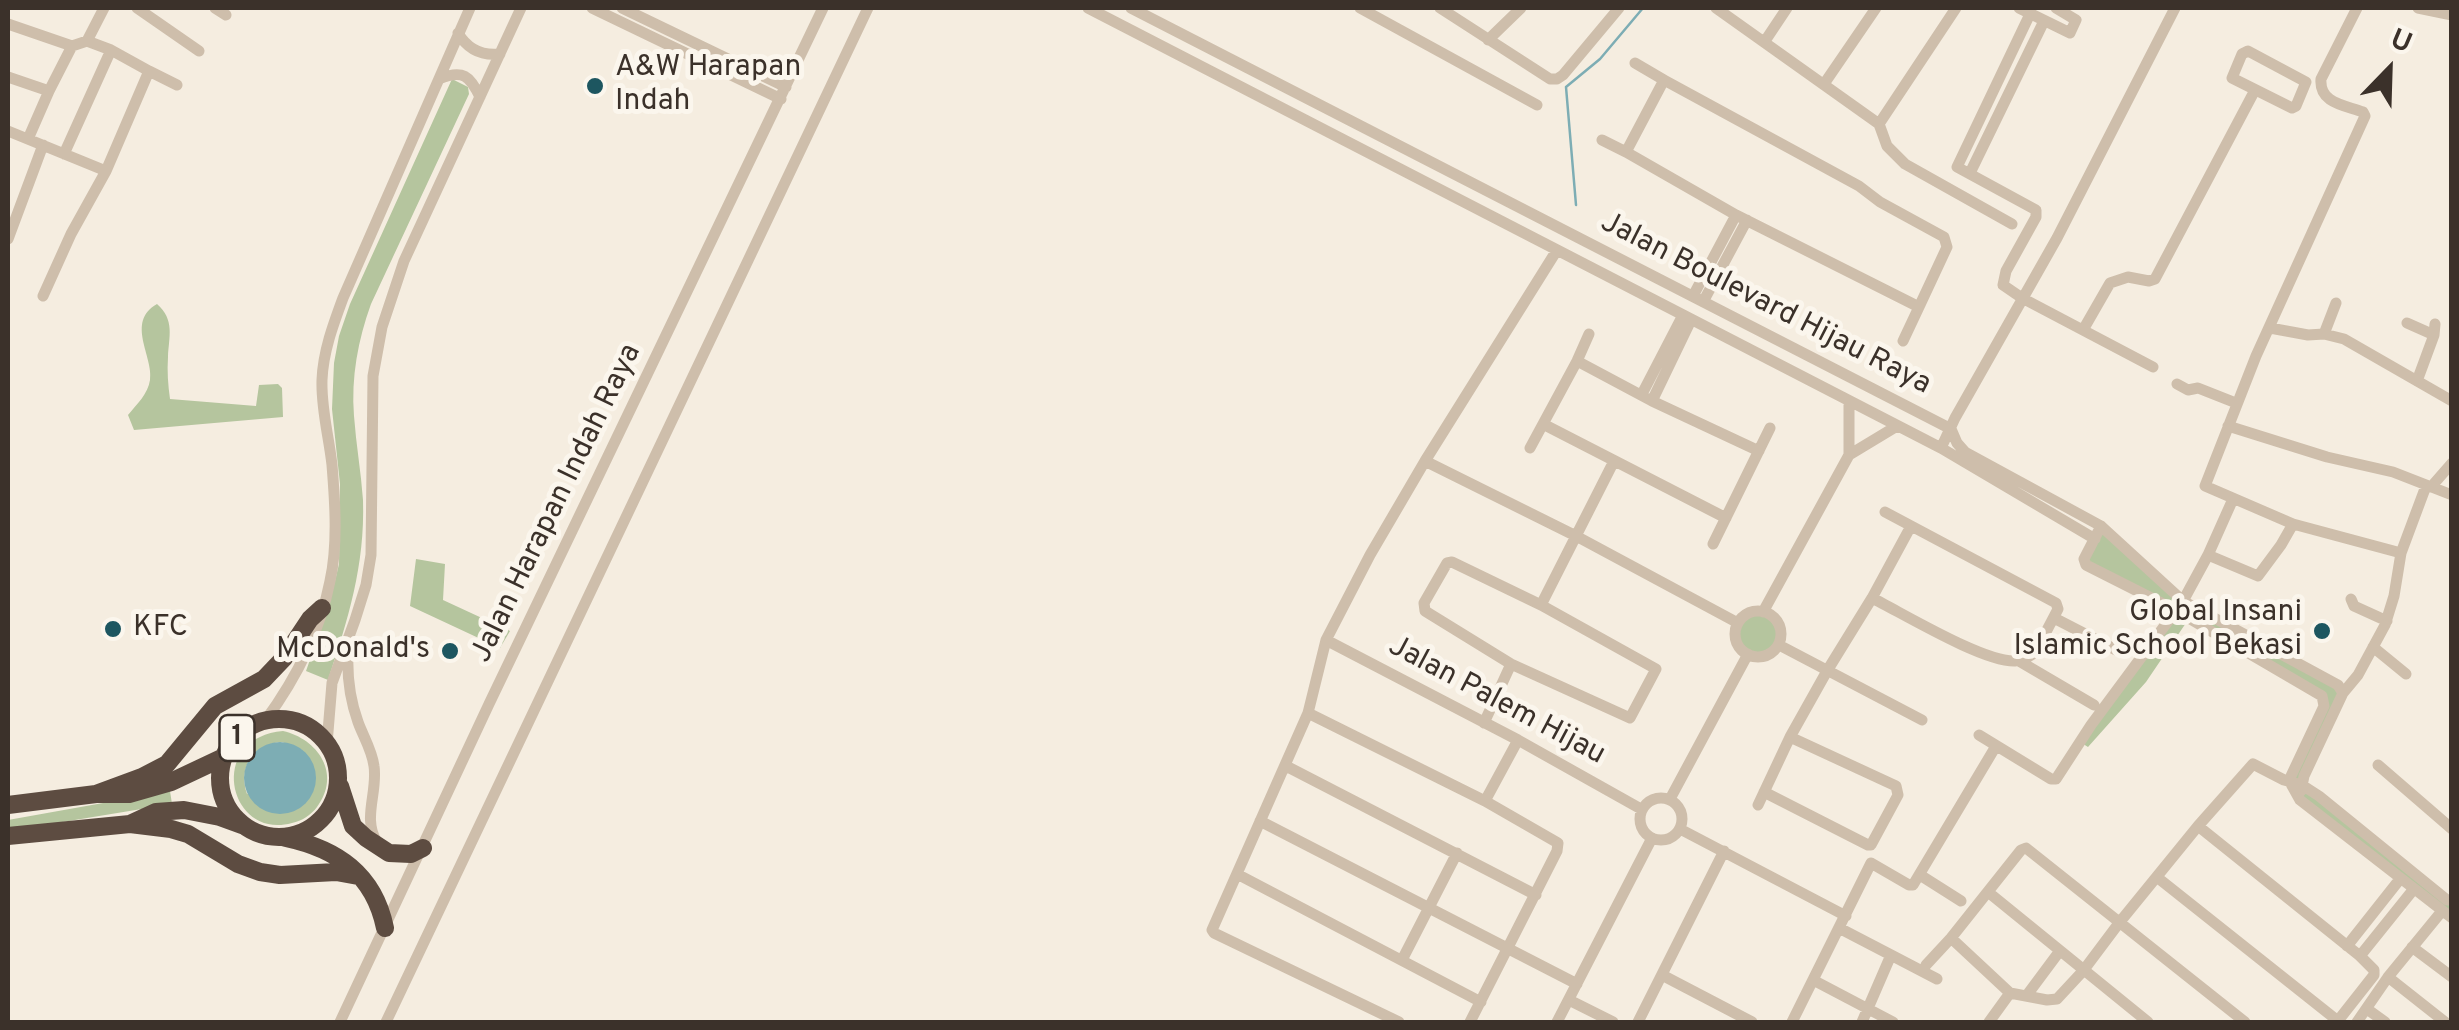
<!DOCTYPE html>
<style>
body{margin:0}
#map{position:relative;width:2459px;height:1030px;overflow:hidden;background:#f5ede0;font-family:Overpass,sans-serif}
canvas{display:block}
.frame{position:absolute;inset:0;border:10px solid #3b312a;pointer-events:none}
.north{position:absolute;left:2339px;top:20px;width:100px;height:100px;-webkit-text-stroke:8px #fbf6ed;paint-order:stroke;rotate:23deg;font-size:28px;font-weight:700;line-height:40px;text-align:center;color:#3b312a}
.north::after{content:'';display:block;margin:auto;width:35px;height:45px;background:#3b312a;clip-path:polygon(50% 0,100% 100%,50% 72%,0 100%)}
</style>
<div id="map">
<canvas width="2459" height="1030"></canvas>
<div class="frame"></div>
<div class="north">U</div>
</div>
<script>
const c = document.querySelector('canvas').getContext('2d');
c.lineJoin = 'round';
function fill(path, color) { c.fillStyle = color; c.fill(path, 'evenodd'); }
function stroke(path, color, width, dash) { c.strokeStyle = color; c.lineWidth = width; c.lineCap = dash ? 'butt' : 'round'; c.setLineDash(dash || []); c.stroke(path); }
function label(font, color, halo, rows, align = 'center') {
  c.font = font + ' Overpass,sans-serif'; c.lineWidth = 10; c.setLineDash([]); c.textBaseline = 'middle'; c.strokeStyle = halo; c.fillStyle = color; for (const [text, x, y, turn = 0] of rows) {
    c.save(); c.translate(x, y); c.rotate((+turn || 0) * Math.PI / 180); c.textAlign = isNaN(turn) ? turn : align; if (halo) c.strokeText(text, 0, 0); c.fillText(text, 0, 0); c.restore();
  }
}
fill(new Path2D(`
 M452,79L468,87L469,94L371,304C358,340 351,377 354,416C356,444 361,472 363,500C365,566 348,619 328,680L306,671L329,606L339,564L340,484L332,409L334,363L339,336L350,304Z
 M157,304C175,320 169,336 168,357C167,371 168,385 170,399L256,406L259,385L278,384L282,388L283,417L134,430L128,415C137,404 148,394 150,380C154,357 125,322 157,304Z
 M2101,526L2183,601L2340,687L2302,785L2451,900V918L2300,800L2290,782L2324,699L2188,620L2146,682L2088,747L2080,742L2174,611L2086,565Z
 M416,559L445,564L443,600L510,631L500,648L410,606Z
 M1735 634a23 23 0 1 1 46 0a23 23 0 1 1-46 0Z
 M283,731C318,739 342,774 317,807C311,815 302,821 292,823C229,841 205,738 283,731ZM282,742L302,750L247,794C238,767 253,744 282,742Z
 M170,791L172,804L8,831V820Z`), '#b5c59e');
fill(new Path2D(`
 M244 778a36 36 0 1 1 72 0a36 36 0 1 1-72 0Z`), '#7dadb4');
stroke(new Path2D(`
 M1576,205L1566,87L1600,59L1643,8`), '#7dadb4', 2.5);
stroke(new Path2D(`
 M137,8L199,51
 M215,8L226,15
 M592,8L781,99
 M622,8L786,87
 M1088,8L1941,448L2095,539
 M1131,8L1951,429
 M1360,8L1537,105
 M1440,8L1550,79H1557L1563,75L1619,8
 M1716,8L1879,124L1887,146L1905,164L2012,224
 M2019,8L2070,33L2076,20L2056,8
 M2357,8L2321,79C2319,103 2344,105 2363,112L2365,116L2256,356L2205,486L2293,524L2401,553
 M2418,8L2452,15
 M2030,14L1957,167L2036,210V217L2006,271L2003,285L2022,298L2153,367
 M8,24L72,46L87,41L104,8
 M458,33C468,50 482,56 500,54
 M1488,40L1521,8
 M1765,41L1787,8
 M2248,51L2306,82L2296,106L2292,108L2232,78L2242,54Z
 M1635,63L1664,80
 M149,71L177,85
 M8,77L49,91
 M439,79C463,69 470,76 480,97
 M1664,80L1859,186L1880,202L1944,237L1947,247L1919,307L1736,215L1626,152Z
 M1824,84L1876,8
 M1879,124L1956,8
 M8,131L106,171
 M28,139L49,91L72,46
 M1602,140L1626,152
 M64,154L111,50
 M1970,173L2044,21
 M8,239L43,145
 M43,296L71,234L106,171L149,71L111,50L87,41
 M1693,296L1736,215
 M1703,302L1747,220
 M2407,323L2434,335
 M2270,328L2308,335L2324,334L2344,339L2452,401
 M2083,330L2110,283L2128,277L2149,281L2155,279L2255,90
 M2324,334L2336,303
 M1903,341L1919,307
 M1577,361L1652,401L1759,451
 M2417,381L2434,335L2435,324
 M2177,384L2188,390L2198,388L2236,403
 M1642,394L1683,315
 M1652,401L1691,320
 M1543,424L1726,518
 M2228,426L2327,457L2393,472L2452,495
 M1951,429L1957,443L1965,452L2101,526L2183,601L2338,685L2343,693L2304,776L2301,791
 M1530,448L1577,361L1589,334
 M1941,448L1955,418L2057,238L2175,8
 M1849,455L1897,426
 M1425,461L1576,536L1738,623
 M2431,487L2452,463
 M2101,526L2084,559L2086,565L2175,610L2322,696L2324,706L2291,776L2290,782L2300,800L2452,918
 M1713,544L1770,428
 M2208,555L2233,499
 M1452,562L1541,605L1656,669L1630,718L1511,664L1425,611L1424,603L1447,563Z
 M1872,598C1904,614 1983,662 2015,661C2024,660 2030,657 2036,651L2058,609L2056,603L1885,512
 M2351,599L2354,606L2387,621
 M1541,605L1614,461
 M1735 634a23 23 0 1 1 46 0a23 23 0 1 1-46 0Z
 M1763,612L1849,455V401
 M2054,618L2122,653
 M1326,640L1518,740L1641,809
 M1779,645L1922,720
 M2373,647L2406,674
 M348,652C347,675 350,700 358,722C363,736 372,750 374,766C378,792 362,819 377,842
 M2019,661L2094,705
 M2343,693L2358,675L2385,625L2394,596L2401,553L2426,486
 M1308,713L1485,801L1558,843L1557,851L1470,1022
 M265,721C295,680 320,632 330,581C338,545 335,502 332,465C329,437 321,409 322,380C323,352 333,325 343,298L470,8
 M1484,723L1511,664
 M1979,735L2051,779H2056L2091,725L2183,601L2208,555L2258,576L2281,545L2293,524
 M327,744L332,683L355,620L366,585L371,555L373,376L382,327L404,261L521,8
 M2378,765L2452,829
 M1286,766L1536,895
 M1764,792L1868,845H1871L1898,795L1896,786L1790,737
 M1640 819a21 21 0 1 1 42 0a21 21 0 1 1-42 0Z
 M1670,799L1748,654
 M1485,801L1518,740
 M1758,805L1790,737L1827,671L1872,598L1911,526
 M1260,821L1577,984
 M2198,826L2360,956L2374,970V975L2337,1022
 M1680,829L1846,916
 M1237,874L1481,1002
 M1920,875L1961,901
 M2158,878L2338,1021
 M1988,892L2148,1022
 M1841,929L1891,955L1862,1022
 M1951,938L2010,993L2047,1000L2057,999L2083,971L2119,923L2198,826L2253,764L2284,780L2302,785L2319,796L2447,900H2452
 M2347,946L2400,879
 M2412,947L2452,977
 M1891,955L1937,979
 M2360,956L2413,890
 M1402,960L1457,853
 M1926,965L1951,938L2021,850L2026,848L2245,1022
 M1662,975L1752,1022
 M2388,977L2445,1022
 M1815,981L1893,1022
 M2027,995L2059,952
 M1569,1000L1613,1022
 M2367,1009L2385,1022
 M340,1022L489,704L823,8
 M386,1022L868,8
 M1399,1022L1214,933L1212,930L1308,713L1326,640L1370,555L1425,461L1557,250
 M1557,1022L1652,838
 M1638,1022L1724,851
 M1792,1022L1871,863L1909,885H1913L1996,746
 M1989,1022L2010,993
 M2357,1022L2388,977L2442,911`), '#cebeab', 11);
stroke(new Path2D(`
 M220 778a59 59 0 1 1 118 0a59 59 0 1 1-118 0Z
 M340,786L353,826L366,838L389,853L411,854L423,848
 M96,794L142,777L167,764L215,706L264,679L284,658L310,619L322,608
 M8,805L96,794H129L171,782L224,757
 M130,824L171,829L188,834L238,864L260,872L280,875L336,872L358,876
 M8,836L130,824L156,812L184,810L220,817L242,825
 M286,838C337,849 374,874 385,928`), '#5d4c41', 18);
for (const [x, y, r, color] of [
 [595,86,10,"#1d5660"],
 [113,629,10,"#1d5660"],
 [2322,631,10,"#1d5660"],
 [450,651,10,"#1d5660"]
]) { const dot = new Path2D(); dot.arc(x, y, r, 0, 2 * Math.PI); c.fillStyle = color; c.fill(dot); stroke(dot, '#fbf6ed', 4); }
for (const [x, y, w] of [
 [237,738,35]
]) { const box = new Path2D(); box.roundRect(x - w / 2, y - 23, w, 46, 8); c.fillStyle = '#fbf6ed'; c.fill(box); stroke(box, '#3b312a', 2.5); }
label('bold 28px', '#3b312a', null, [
 ["1",237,738]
]);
label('30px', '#3b312a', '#fbf6ed', [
 ["A&W Harapan",615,69],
 ["Indah",615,103],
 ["Global Insani",2302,614,"right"],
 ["Islamic School Bekasi",2302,648,"right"],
 ["KFC",133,629],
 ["McDonald's",430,651,"right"]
], 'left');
label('30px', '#3b312a', '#fbf6ed', [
 ["Jalan Boulevard Hijau Raya",1765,305,27],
 ["Jalan Harapan Indah Raya",558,504,-64],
 ["Jalan Palem Hijau",1496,702,28]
]);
</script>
